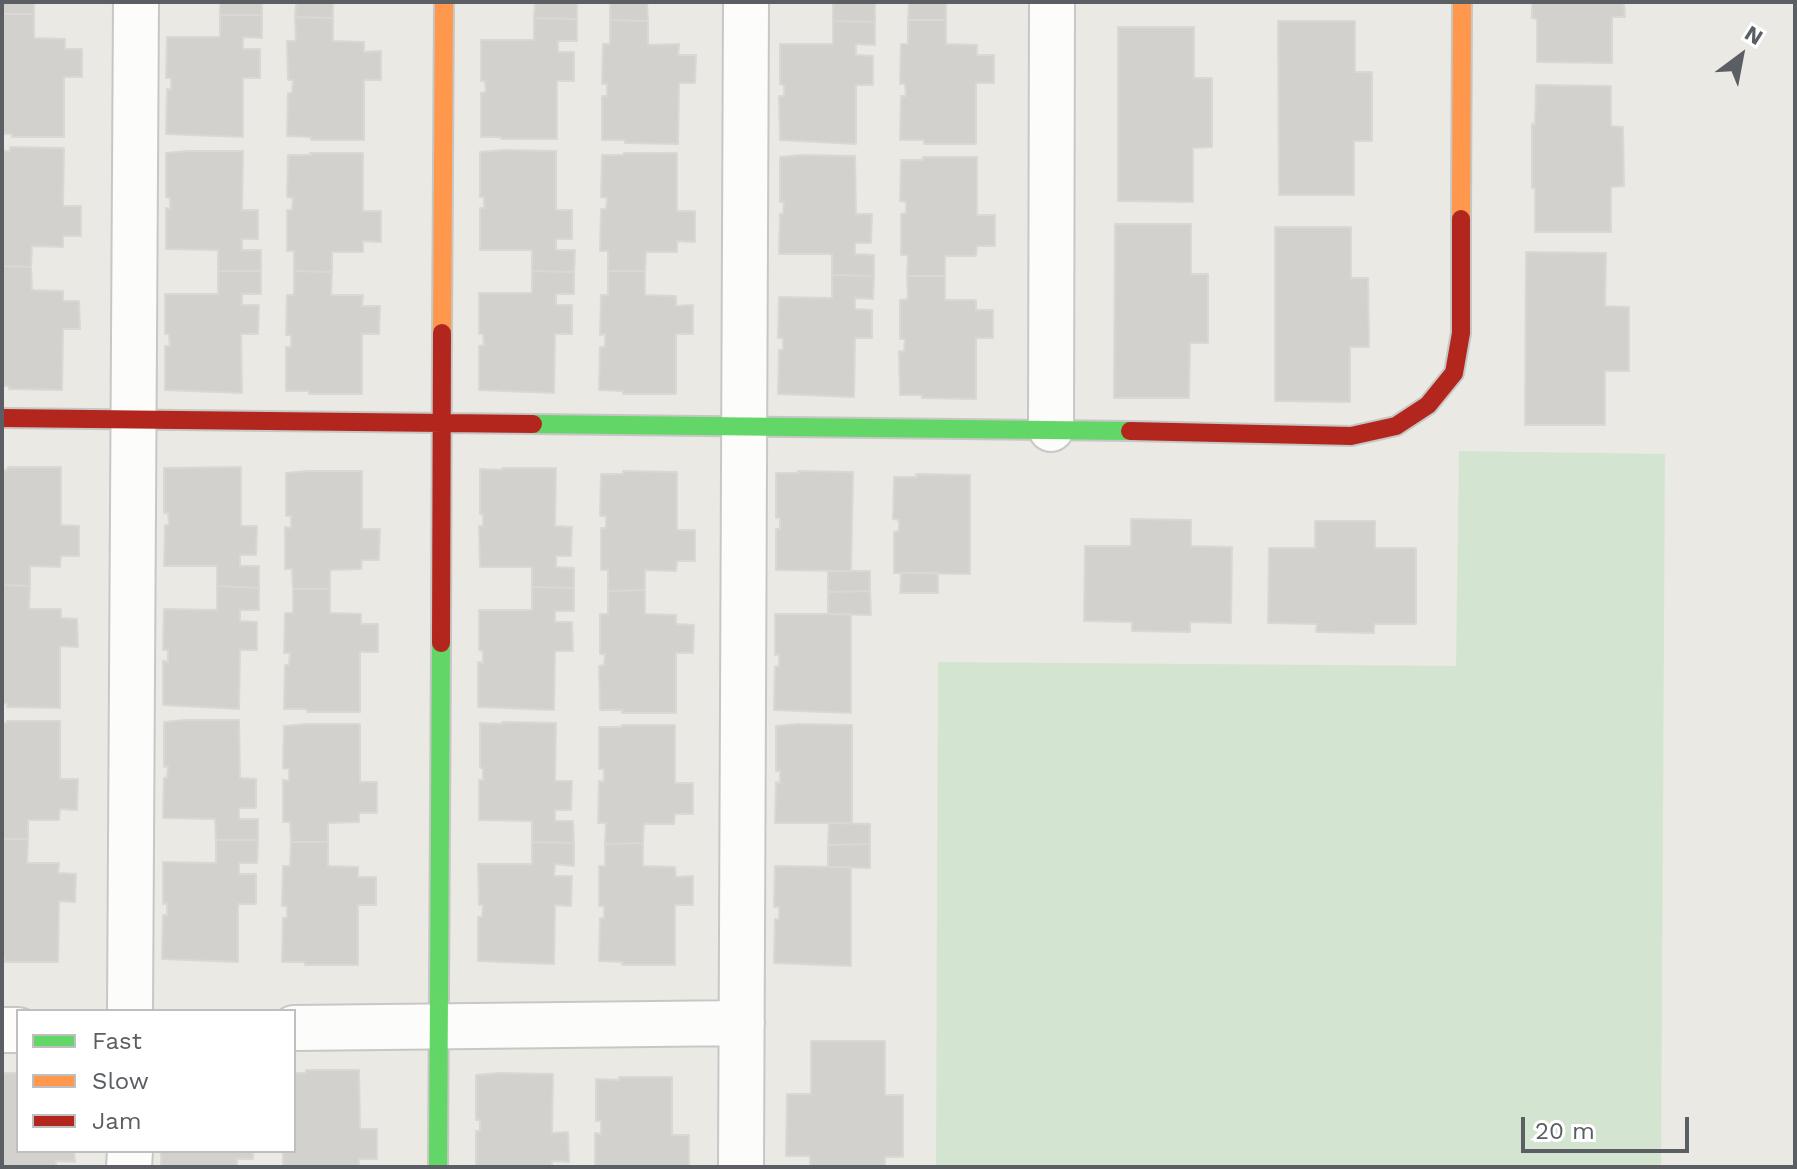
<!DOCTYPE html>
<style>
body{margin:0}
#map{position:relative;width:1797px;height:1169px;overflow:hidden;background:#eae9e4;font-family:"Work Sans",sans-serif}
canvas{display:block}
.frame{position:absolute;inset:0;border:4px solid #5b5e62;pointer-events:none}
.legend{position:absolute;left:16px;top:1009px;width:280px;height:144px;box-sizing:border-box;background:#fff;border:2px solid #bdbfc0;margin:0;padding:10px 14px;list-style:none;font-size:24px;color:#5b5e62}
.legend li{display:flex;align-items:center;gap:16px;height:40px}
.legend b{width:40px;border:2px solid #bdbfc0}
.north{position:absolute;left:1701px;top:16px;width:80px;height:80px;-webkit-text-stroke:6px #fff;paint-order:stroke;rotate:32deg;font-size:22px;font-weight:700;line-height:32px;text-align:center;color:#5b5e62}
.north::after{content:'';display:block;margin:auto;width:28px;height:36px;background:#5b5e62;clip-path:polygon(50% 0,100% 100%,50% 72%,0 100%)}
.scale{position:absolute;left:1521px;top:1117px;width:168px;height:36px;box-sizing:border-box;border:4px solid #5b5e62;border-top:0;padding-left:10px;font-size:24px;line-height:28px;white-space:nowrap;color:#5b5e62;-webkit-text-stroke:6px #fff;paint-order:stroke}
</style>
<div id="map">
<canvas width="1797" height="1169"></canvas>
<div class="frame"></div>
<ul class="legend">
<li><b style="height:10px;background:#63d668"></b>Fast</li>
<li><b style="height:10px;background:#ff974d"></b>Slow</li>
<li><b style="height:10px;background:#b3261e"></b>Jam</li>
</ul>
<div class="north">N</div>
<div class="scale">20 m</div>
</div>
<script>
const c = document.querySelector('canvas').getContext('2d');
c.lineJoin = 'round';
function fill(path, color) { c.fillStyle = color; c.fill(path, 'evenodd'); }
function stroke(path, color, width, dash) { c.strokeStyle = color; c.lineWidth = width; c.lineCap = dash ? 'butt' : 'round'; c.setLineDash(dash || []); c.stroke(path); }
fill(new Path2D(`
 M1459,451L1665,454L1661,1167H936L938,662L1456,666Z`), '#d3e5d1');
const building = new Path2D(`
 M2,2H34V14H2Z
 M220,2H262V15H220Z
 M296,2H333V18L295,17Z
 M535,2H577V19L534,18Z
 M610,2H647L648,21L610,20Z
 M833,2H875V22L833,21Z
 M909,2H946V20H908Z
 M1532,2H1624L1625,17H1612V63L1537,62V19L1532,18Z
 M2,14H34V38L65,39V49H82V77H64V137H12V134H2Z
 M220,15H262V38L243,37V49H260V78H243V137L166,134L167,89L171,90V78H166L167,37H220Z
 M295,17L333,18V41L364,42V52L381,51V80H364V140H311V137L287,136L288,93H292L293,80H288L287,41H296Z
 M534,18L577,19V41H558V52H574V81H557V139H501V137H481V93L486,92L485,81H481V40H534Z
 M610,20L648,21V45L679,44L678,55H696L695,83H679L678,144L625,143V140H602V96H607V84H602L603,44H610Z
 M908,20H946V44L977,45V55H994V83H976V144H924V140H900L901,96H906L905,84H900L901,44H908Z
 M833,21L875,22V45L856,44V55L873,56V85H856V144L780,140L779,96H784V85L780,84V44H833Z
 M1278,21H1355V72H1372V141H1354V195H1279Z
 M1118,27H1194V78H1212V147L1193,148V202L1118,201Z
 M1536,85L1611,86V126L1623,127L1624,186L1611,187V232H1535V188H1532V124L1535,125Z
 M10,147L64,148L63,206H81V236H63V247L32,246L31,267L2,266V151H10Z
 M503,150L556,151V210H572V239H556V250H575L574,272L532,271V250H480V208H484V197H480V152Z
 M189,151H243L242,210H258V239H242V250H261V271H218V250L166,249V208L170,209V198L166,197V153Z
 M310,153H363V211H381V242L363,241V252H332V272L294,271V251H287V210H292L293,198L287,197L288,155H311Z
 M624,153H677V211H695V242L677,241V252H646L645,271H608V251H600L601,209H606L607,198L601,197L602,155H624Z
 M802,155L855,156L856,214H872L871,243H855V254L874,255V276L832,275V254H779L780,214H783L784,202H780V157Z
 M923,157H977V215H995V246H977L976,256H945V276H907L908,255H901V214L906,213V202L900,201L901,160H923Z
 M1115,224H1191V274H1208V343H1190L1189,398H1114Z
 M1275,227H1351V278H1368L1369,347H1350V402L1275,401Z
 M1526,252L1606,253L1605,306L1629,307V371H1605V425H1525Z
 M2,266L31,267L32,290L63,291V301H79L80,329H63L62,390L9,389V386H2Z
 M218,271H261V294H242V305H259L258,334H241L242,393L165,390V346H170L169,334H165V294H218Z
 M294,271L332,272L331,295H363L362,306H380L379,334H362V394H309V391H286V347H291V335H286L287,295H294Z
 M532,271L574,272V294H556V305H572V334H555L554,393L479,390V346L484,345L483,334H479V293H532Z
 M608,271H645V295L676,296V306L693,305V334H676V394H623V391L599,390L600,347H605V334L600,335L601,295H608Z
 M832,275L874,276L873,299L855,298V309L872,310V338H855L854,397L778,394L779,350H783V338H778L779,297L832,298Z
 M907,276H945V300H976V310H993V338H976V399L922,398V395H900L899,351L904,352L905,339H900V300L908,299Z
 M8,467H61V525L79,526V556H61L60,567L30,566V586L2,585V470H7Z
 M241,467V526H257L256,555H240V566H259V588L217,586V566H164L165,525H169L168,513H164V468Z
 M502,468H556L555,526L572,527L571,556H556V567L574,568V588L532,587V567H480L479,526H483V514H480V469L502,470Z
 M309,471H362V529H380L379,560H362L361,569L330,570V589H293L292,569H285V527L291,528V516H286V473Z
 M623,471L677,472V530H695V561H677L676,571L645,570V590L608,591V570H601V528H606V516H600L601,474H623Z
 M798,471L853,472L851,571L776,570V529H780V518H776V473H799Z
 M916,474L970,475V574L894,573V532L899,531V520L893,519L894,477H917Z
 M1131,519L1191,520V546L1232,547L1231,623L1190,622V632L1132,631V622L1084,621L1085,546H1131Z
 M1315,521H1375V548H1416V624H1374V633L1316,632L1317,624L1268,623L1269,548H1315Z
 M828,571H870V591L828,592Z
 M901,573H938V593H900Z
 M2,585L30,586L29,609H61V618L77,619L78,647L60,646V708L7,707L8,704L2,703Z
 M217,586L259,588V610H240V621L257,622V650H240L239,709L163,705V661L168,662V650H163L164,609L217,610Z
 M532,587L574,588V611H555V622H572L573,651H555L554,710L478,707V662L483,663V651L479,650V610H532Z
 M293,589H330V613L361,614V624H378V652H360V712H307V709H284L285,665H289L290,653H284L285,613H293Z
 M645,590V614L676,615V624L694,625L693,653H676V713H622L623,710H600L599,666L604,665L605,654H600V614H608V591Z
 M870,591L871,615L828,614V592Z
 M775,614H851V713L774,710L775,667L779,666V654L775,655Z
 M186,720H239L240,778L256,779V808H239V819H258V840H216L215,819L163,818L164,778H167L168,766L164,767V722Z
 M7,721H60V779H78L77,810L60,809L59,820H28V839H2V723H6Z
 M502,722L556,723L555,781H572L571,810H555V821H573L574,843L532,842V821L479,820V780H483V768H480V723L502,724Z
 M307,724H360V782H377V813H359V822L328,823V842H291L290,822H283V780L289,781V769L283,768L284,726Z
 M798,724L852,725V823H775L776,782L780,783V771H776V726Z
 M622,725H675V783H693V814H675L674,824H644L643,843L605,844L606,823H598L599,781L604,782V769H599V727H621Z
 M829,823L870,824V844L828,845Z
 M2,839H28L27,863H59L58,873L76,874L75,902L59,901L58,962H5V959L2,958Z
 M216,840H258L257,863H239V874H256V904H238V962L162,959L163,915H167V903L163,904V862L216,863Z
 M291,842H328V866L358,867V877H376V905H358V965H305V962H282L283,918H287V906H282L283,866H290Z
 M532,842L574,843V866L555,864L554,876H572L571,906L555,905L554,964L478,961V917H482L483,905H479L478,864H532Z
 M643,843V866L675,867L676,877L693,876V905H675V965H622L623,962L599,961L600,918H604V906H599V866H605V844Z
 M870,844V868L828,867V845Z
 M775,866L851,867V966L774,963L775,919H779V907H774Z
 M811,1041H885V1095H903V1157H885V1167H810V1156H786L787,1094H811Z
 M306,1070H359L360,1129H377V1159H359V1167H283V1151H294V1073H306Z
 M3,1073H18V1151H74L75,1162L56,1161V1167H2Z
 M499,1073L553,1074L552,1133L568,1132L569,1162L552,1161V1167H476V1131H480V1120H476V1075Z
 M619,1077H672V1135H689V1166L595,1167V1133L601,1134V1121H596V1079L619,1080Z
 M161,1151H253V1159H237V1167H161Z`);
fill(building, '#d2d1ce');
stroke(building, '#dad8d4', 2);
const street = new Path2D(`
 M1051,429L1052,2
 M130,1011L136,2
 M294,1028L742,1023
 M2,1030H18
 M129,1167L130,1151
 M741,1167L746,2`);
const fast = new Path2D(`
 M533,424L1130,431
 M438,1167L441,643`);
const slow = new Path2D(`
 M1461,219L1462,2
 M442,333L444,2`);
const jam = new Path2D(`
 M2,418L533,424
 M1130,431L1351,436L1396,426L1428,405L1454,373L1461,333V219
 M441,643L442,333`);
stroke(street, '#c7c7c7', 48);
stroke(fast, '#c6c6c4', 22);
stroke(slow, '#c6c6c4', 22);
stroke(jam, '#c6c6c4', 22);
stroke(street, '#fcfcfb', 44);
stroke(fast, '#63d668', 18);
stroke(slow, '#ff974d', 18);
stroke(jam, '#b3261e', 18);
</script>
